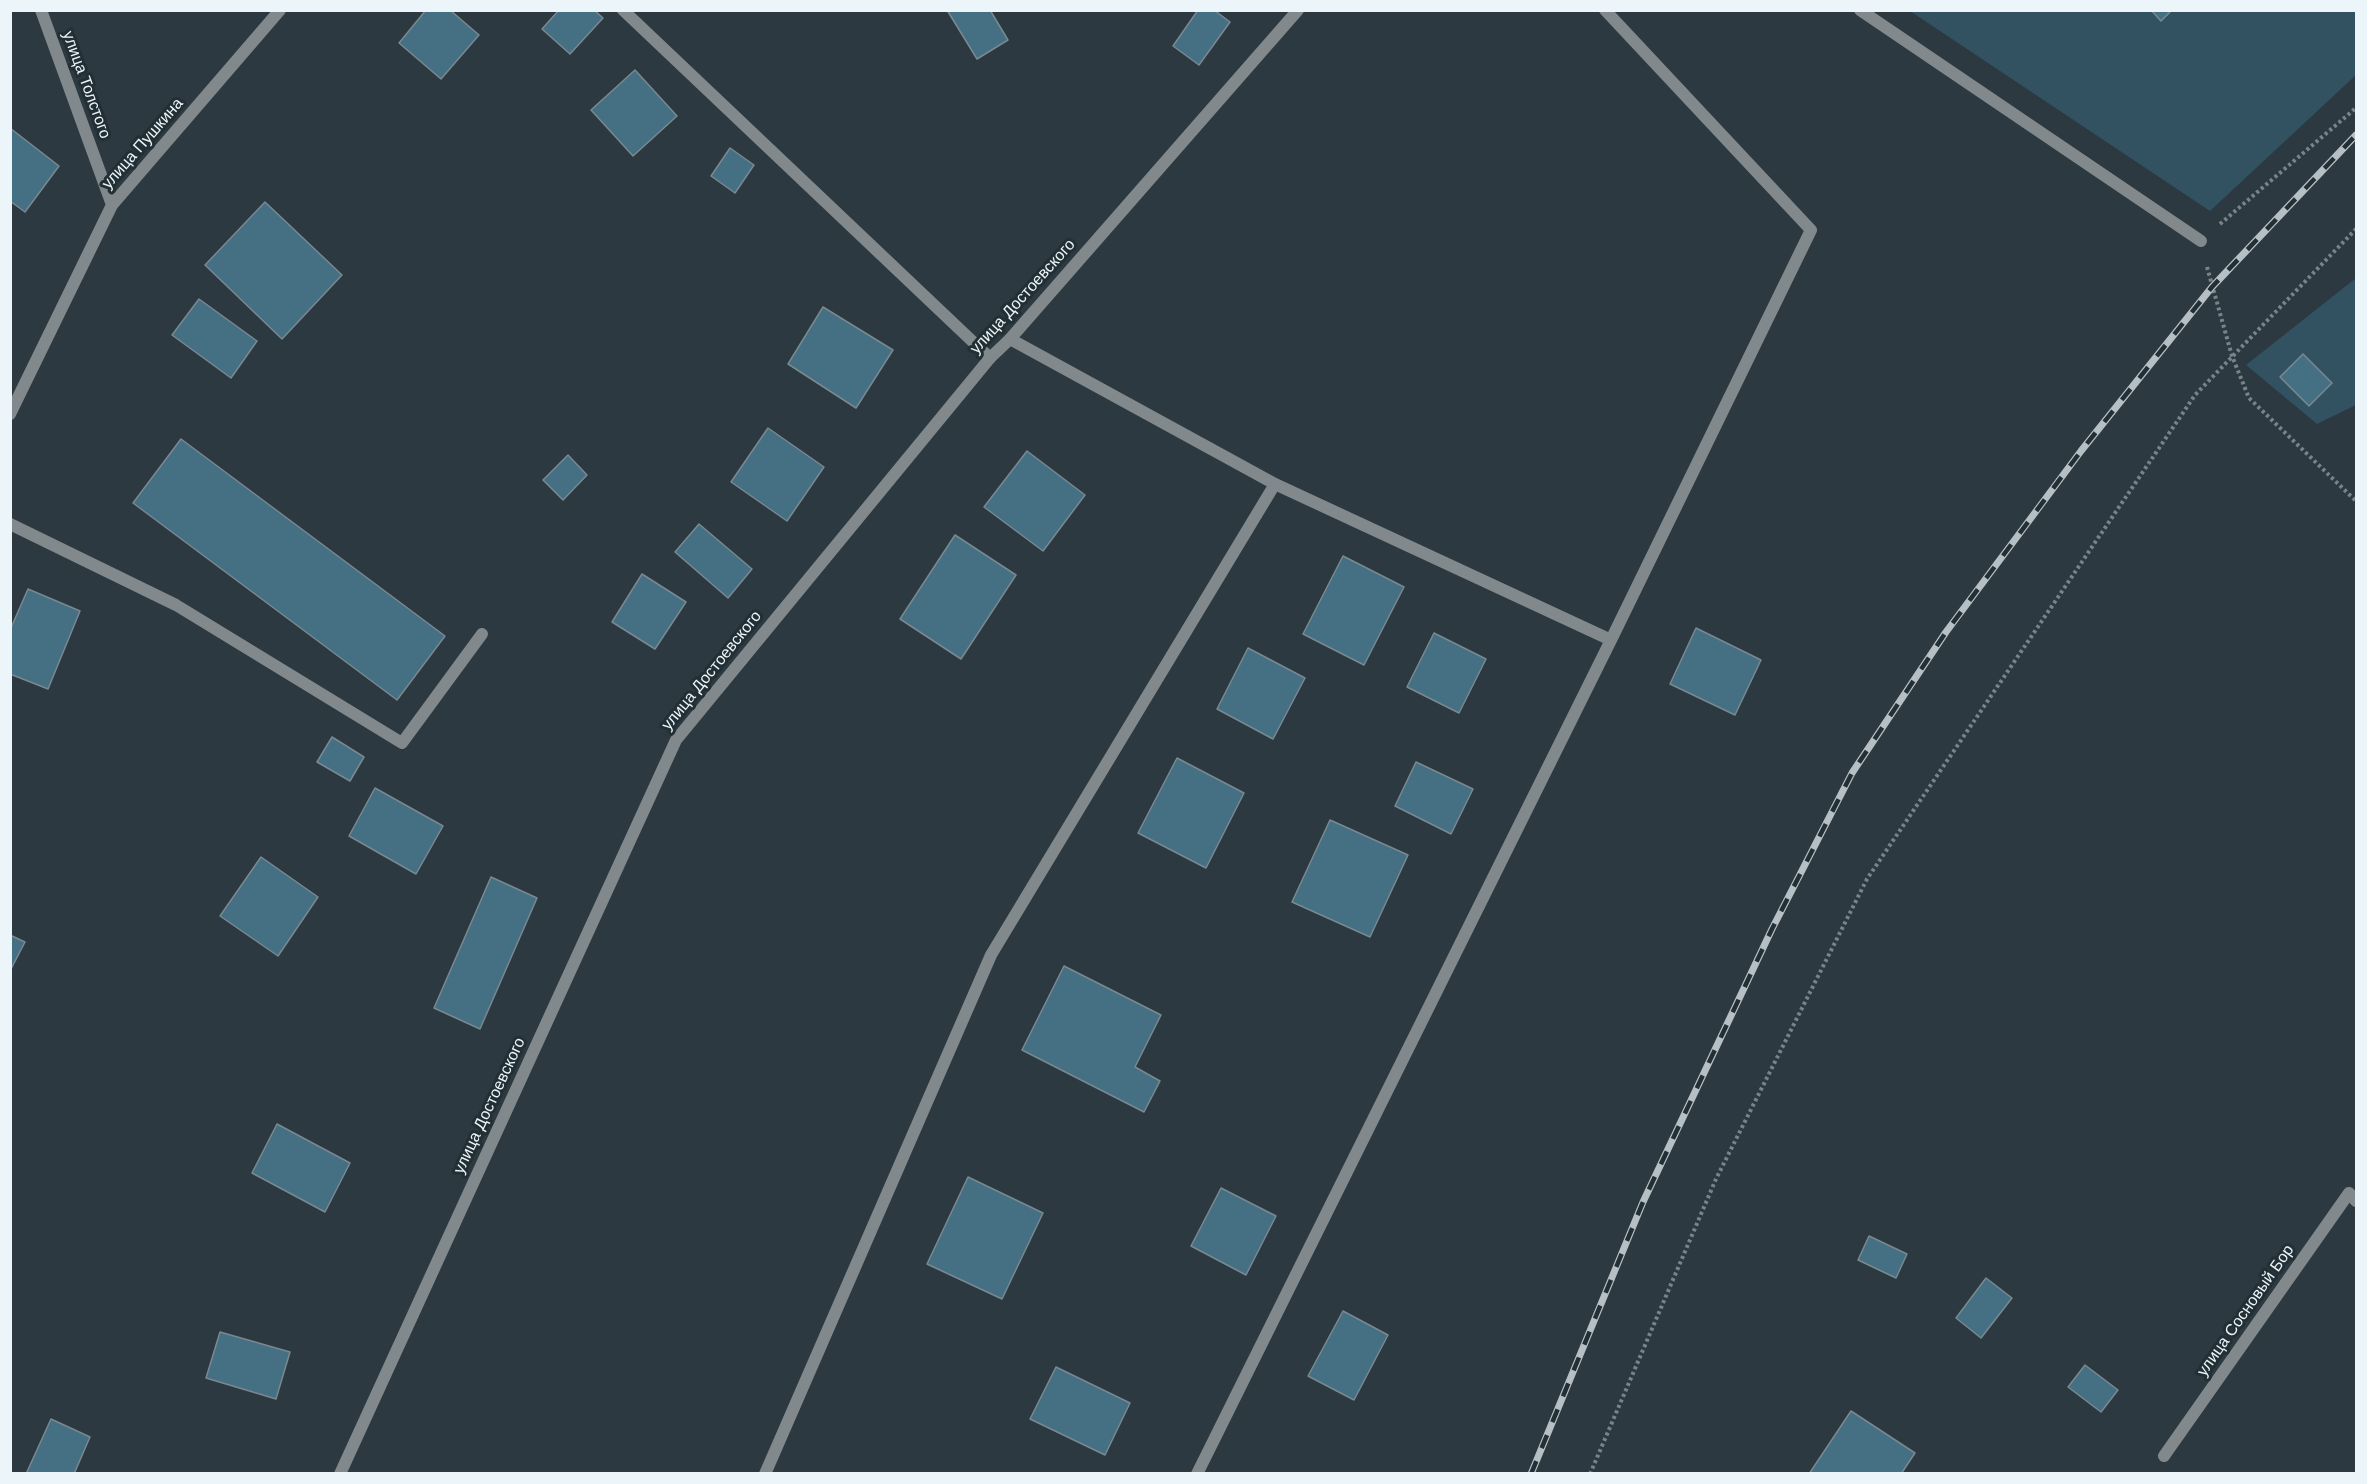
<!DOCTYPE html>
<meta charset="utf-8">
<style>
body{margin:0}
#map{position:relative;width:2367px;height:1484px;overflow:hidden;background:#2c3940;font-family:"DM Sans",sans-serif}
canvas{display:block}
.frame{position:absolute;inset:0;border:12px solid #ecf5f9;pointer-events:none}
</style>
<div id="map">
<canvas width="2367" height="1484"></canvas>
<div class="frame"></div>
</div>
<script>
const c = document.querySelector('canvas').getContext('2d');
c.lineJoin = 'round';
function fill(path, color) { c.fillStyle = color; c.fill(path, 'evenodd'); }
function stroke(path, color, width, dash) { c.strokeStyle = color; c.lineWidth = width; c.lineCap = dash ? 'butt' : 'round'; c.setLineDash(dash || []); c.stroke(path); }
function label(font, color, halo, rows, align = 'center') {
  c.font = font + ' "DM Sans",sans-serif'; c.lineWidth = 6; c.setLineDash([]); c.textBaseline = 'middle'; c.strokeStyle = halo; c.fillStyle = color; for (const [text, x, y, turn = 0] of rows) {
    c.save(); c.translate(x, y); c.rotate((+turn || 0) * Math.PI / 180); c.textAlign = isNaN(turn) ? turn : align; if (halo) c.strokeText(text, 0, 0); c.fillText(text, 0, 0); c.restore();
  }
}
fill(new Path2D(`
 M1910,11H2356V75L2210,211Z
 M2356,278V405L2317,424L2246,365Z`), '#325161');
const building = new Path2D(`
 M426,10H450L479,35L441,79L399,43Z
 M559,10H594L603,18L570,54L542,29Z
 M947,10H990L1008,40L977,59Z
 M1198,10H1214L1230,22L1199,65L1173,46Z
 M2151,10H2172L2161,21Z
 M635,70L677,116L633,156L591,110Z
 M10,128L59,166L25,212L10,201Z
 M730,148L754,165L735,193L711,176Z
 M265,202L342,275L282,339L205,265Z
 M199,299L257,341L231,378L172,335Z
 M823,307L893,350L856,408L788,364Z
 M2303,354L2332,383L2309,406L2280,377Z
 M768,428L824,467L787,521L731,482Z
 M181,439L445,636L397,700L133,503Z
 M1027,451L1085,495L1043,551L984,507Z
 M568,455L587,475L563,500L543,480Z
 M699,524L752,569L728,598L675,552Z
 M955,535L1016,575L961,659L900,619Z
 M1343,556L1404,587L1364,665L1303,634Z
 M642,574L686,602L655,649L612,622Z
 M28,589L80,611L48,689L10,674V630Z
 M1696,628L1761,660L1735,715L1670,684Z
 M1434,633L1486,659L1459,713L1407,687Z
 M1248,648L1305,678L1273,739L1217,709Z
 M332,737L364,757L350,781L317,762Z
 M1177,758L1244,793L1206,868L1138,833Z
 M1416,762L1473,789L1451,834L1395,806Z
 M375,788L443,826L416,874L349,836Z
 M1330,820L1408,855L1370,937L1292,902Z
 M261,857L318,897L278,956L220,916Z
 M491,877L537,898L480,1029L434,1008Z
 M10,935L25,942L10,971Z
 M1064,966L1161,1015L1135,1067L1160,1081L1144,1112L1022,1050Z
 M277,1124L350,1163L325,1212L252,1173Z
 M968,1177L1043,1213L1002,1299L927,1264Z
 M1221,1188L1276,1216L1246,1275L1191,1246Z
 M1869,1236L1907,1254L1896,1278L1858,1260Z
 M1986,1278L2012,1298L1981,1338L1956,1318Z
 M1343,1311L1388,1335L1354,1400L1308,1376Z
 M220,1332L290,1352L276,1399L206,1378Z
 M2085,1365L2118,1390L2101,1412L2068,1387Z
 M1056,1367L1130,1403L1105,1455L1030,1419Z
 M1851,1411L1915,1453L1901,1474H1809Z
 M51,1419L90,1437L74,1474H26Z`);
fill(building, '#456f83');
stroke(building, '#7a8991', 1.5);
stroke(new Path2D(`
 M2220,224L2356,108
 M2207,267L2232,356L2249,398L2356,501
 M1590,1474L1716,1179L1867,879L2195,395L2356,229`), '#78848a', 4, [3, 3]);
stroke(new Path2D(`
 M623,10L990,358
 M1605,10L1811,230L1611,640
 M1860,10L2201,241
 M1010,339L1275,484L1611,640L1197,1474
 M10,524L176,605L402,743L482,634
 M765,1474L991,955L1275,484`), '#82898c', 12);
stroke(new Path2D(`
 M41,10L112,205
 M10,414L112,205L280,10
 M2164,1456L2349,1193L2356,1201
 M340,1474L676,740L990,358L1010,339L1298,10`), '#82898c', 12);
const rail = new Path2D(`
 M1531,1474L1643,1202L1772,929L1852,773L1946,632L2081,451L2212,287L2356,135`);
stroke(rail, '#b5bfc4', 7);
stroke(rail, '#222f35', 4.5, [14]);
label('16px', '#ecf5f9', '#222f35', [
 ["улица Толстого",86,85,70],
 ["улица Пушкина",143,144,-49],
 ["улица Достоевского",1023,297,-48],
 ["улица Достоевского",712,671,-51],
 ["улица Достоевского",490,1106,-65],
 ["улица Сосновый Бор",2246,1311,-55]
]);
</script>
